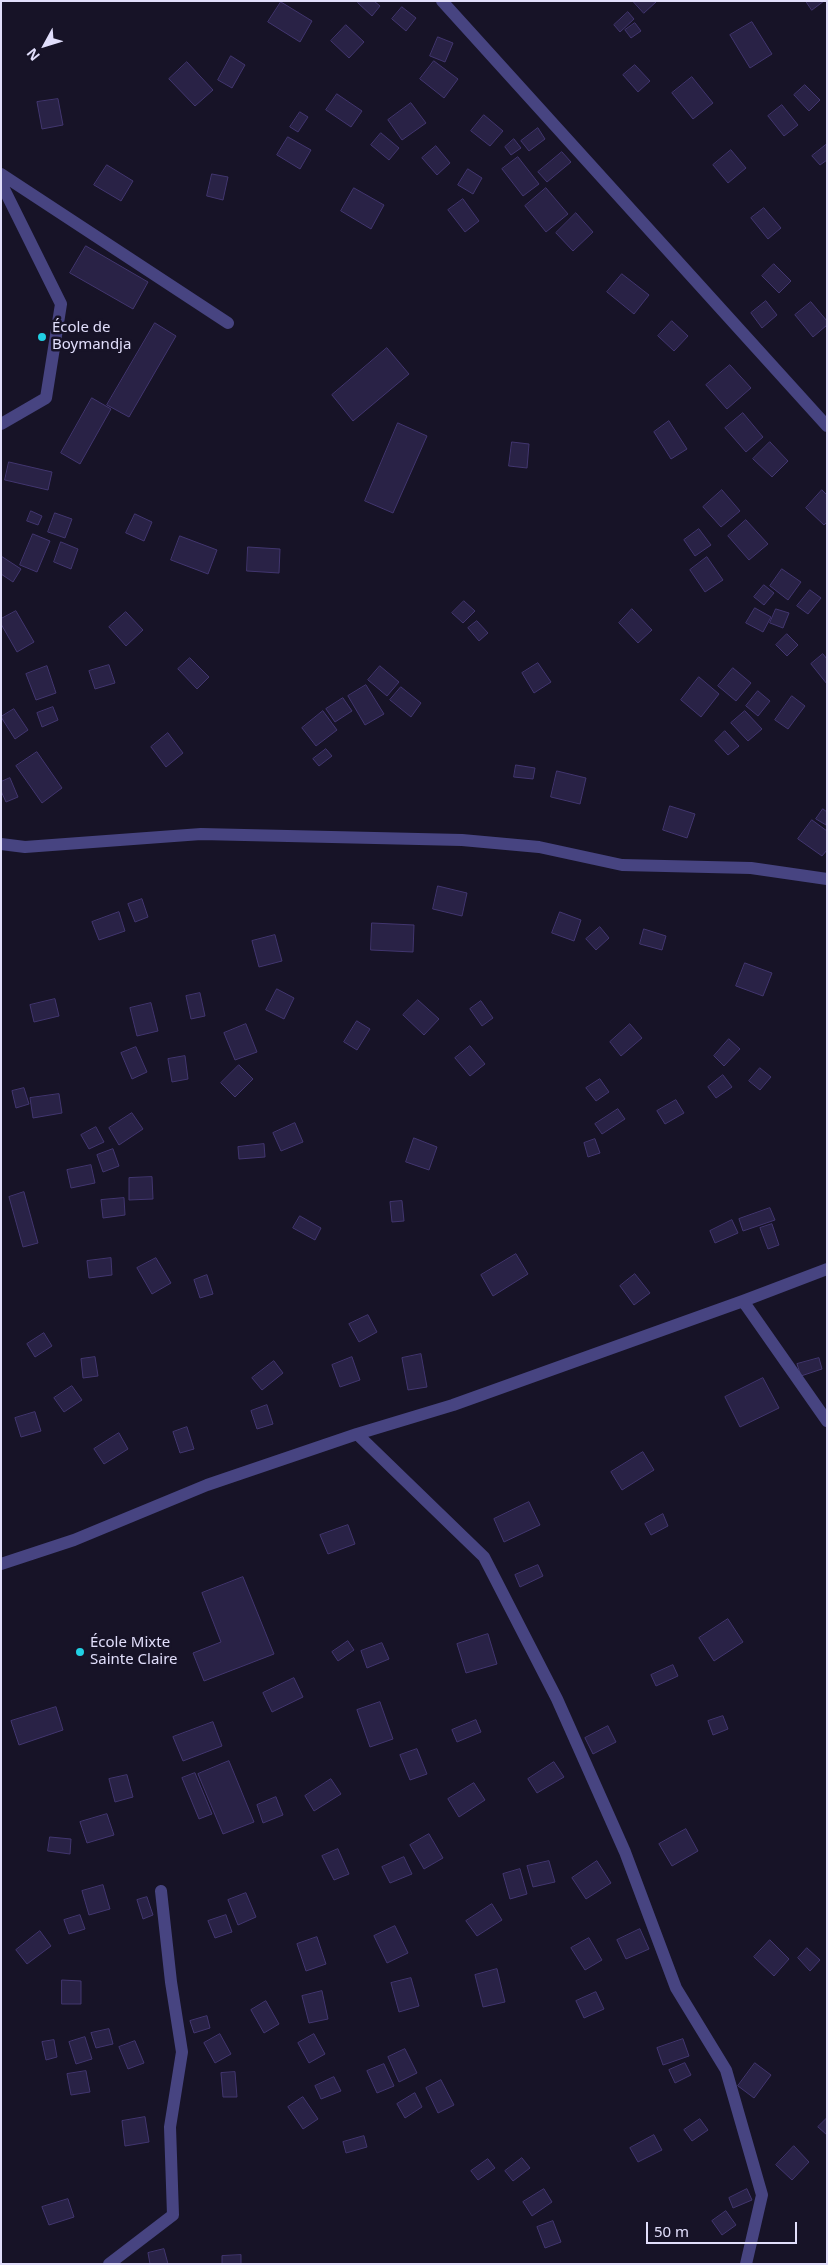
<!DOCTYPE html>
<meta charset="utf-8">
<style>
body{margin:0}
#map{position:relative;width:828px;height:2265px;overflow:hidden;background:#171327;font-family:"Noto Sans",sans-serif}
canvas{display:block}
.frame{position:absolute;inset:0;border:2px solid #e1defb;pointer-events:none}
.north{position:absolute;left:20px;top:20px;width:50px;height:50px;-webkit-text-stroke:4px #171327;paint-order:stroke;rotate:231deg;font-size:14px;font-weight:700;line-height:20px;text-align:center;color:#e1defb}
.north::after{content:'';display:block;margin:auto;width:18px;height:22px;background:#e1defb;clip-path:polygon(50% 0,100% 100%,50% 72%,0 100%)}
.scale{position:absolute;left:646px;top:2222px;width:151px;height:22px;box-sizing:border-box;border:2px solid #e1defb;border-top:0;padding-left:6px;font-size:15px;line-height:18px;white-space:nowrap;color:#e1defb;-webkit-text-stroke:4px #171327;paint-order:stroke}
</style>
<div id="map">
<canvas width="828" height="2265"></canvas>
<div class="frame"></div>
<div class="north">N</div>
<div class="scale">50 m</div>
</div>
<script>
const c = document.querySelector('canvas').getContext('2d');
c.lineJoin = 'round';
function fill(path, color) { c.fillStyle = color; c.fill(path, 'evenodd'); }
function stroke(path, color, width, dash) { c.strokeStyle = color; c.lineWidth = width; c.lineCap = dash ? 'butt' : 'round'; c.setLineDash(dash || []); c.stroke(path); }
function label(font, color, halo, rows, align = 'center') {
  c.font = font + ' "Noto Sans",sans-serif'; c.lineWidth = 5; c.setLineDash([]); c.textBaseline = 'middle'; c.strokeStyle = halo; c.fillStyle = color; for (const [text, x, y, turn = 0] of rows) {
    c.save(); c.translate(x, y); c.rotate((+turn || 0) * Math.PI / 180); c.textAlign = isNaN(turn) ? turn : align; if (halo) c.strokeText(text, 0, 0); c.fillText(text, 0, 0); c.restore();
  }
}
const building = new Path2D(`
 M359,1H374L380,6L372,16L358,3Z
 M633,1H655L656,2L644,13Z
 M806,1H824L812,10Z
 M281,2L312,21L300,42L268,22Z
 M402,7L416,18L406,31L392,19Z
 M628,12L634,19L620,32L614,25Z
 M752,22L772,54L750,68L730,35Z
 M635,23L641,31L631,38L625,30Z
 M346,25L364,42L349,58L331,41Z
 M438,37L453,43L445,62L430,56Z
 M231,56L245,65L232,88L218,80Z
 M434,61L458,79L444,98L420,79Z
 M187,62L213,90L195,106L169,79Z
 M635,65L650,81L638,92L623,75Z
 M692,77L713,103L693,119L672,93Z
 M805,85L820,100L809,111L794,95Z
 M337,94L362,111L351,127L326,110Z
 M58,99L63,125L42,129L37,102Z
 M411,103L426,123L402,140L388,120Z
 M782,105L798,125L784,136L768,116Z
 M300,112L308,117L298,132L290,127Z
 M484,115L503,131L490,146L471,131Z
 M538,128L545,139L529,151L521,141Z
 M381,133L399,148L389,160L371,145Z
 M288,137L311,150L300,169L277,155Z
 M514,139L521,148L511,155L505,147Z
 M827,144V160L820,165L812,156Z
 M436,146L450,163L437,175L422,158Z
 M731,150L746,168L728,183L713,165Z
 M562,152L571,162L547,182L538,172Z
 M518,157L539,184L523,196L502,169Z
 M107,165L133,181L121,201L94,185Z
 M468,169L482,178L473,194L458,185Z
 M212,174L228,177L223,200L207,196Z
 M354,188L384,205L371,229L341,211Z
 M546,188L568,214L546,232L525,206Z
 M463,199L479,221L465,232L448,210Z
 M764,208L781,228L768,239L751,218Z
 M576,213L593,232L573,251L556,233Z
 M86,246L148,282L133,309L70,273Z
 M774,264L791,281L779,293L762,276Z
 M622,274L649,295L634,314L607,292Z
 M766,301L777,315L762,328L751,313Z
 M811,302L827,321V325L813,337L795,315Z
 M672,321L688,336L674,351L658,336Z
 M155,323L176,336L129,417L107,405Z
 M387,348L409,374L353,421L332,395Z
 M730,365L751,388L727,409L706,385Z
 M92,398L111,409L80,464L61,453Z
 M743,413L763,437L746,452L725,428Z
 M669,421L687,449L671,459L654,432Z
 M398,423L427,436L393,513L365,501Z
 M512,442L529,444L527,468L509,466Z
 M770,442L788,461L772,477L753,459Z
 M9,462L52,472L48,490L5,480Z
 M722,490L740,511L721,527L703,507Z
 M822,490L827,495V522L824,525L806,508Z
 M31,511L42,516L38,525L27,521Z
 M55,513L72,519L65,538L48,532Z
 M135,514L152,522L144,541L126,533Z
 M746,520L768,544L749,560L728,536Z
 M699,529L711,545L695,556L684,540Z
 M33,534L50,541L37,572L20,565Z
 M180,536L217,550L208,574L171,560Z
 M61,542L78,549L71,569L54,562Z
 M248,547L280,549L279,573L247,571Z
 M1,556L21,569L13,582L1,574Z
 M707,557L723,580L705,592L690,570Z
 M782,569L801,582L788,600L770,586Z
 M764,585L774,593L764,605L754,597Z
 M810,590L821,598L808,614L797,606Z
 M464,601L475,611L463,623L452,613Z
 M755,608L771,617L763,632L746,623Z
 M632,609L652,630L638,643L619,623Z
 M776,609L789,613L783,628L770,623Z
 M16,611L34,642L17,652L1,624V619Z
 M126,612L143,630L126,646L109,627Z
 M477,621L488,633L479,641L468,628Z
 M787,634L798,645L787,656L776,645Z
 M823,654L827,659V684L811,664Z
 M190,658L209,677L197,689L178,669Z
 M538,663L551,682L534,693L522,673Z
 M109,665L115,683L95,689L89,671Z
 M47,666L56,693L36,700L26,674Z
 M380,666L399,682L387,696L368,680Z
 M733,668L751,683L736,701L718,686Z
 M699,677L719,694L701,717L681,700Z
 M366,685L384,714L365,725L348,696Z
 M401,687L421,703L411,717L390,700Z
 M758,691L770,701L758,716L746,706Z
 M792,696L805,706L788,729L775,720Z
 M343,698L352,711L335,722L326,709Z
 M53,707L58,720L42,727L37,713Z
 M14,709L28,730L15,739L1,717Z
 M323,711L337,730L316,746L302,728Z
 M745,711L762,729L748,741L731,723Z
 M725,731L739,746L728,755L715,741Z
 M168,733L183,753L166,767L151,747Z
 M326,749L332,756L319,766L313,759Z
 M37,752L62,788L42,803L16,766Z
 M516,765L535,768L533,779L514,777Z
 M557,771L586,778L580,804L551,797Z
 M10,778L18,797L6,802L1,791V782Z
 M670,806L695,814L687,838L663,830Z
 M823,809L827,812L826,825L816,819Z
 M812,820L827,831V850L822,856L798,839Z
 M438,886L467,893L462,916L433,909Z
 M142,899L148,917L135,922L128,904Z
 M119,912L125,931L99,940L92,922Z
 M560,912L581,920L574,941L552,933Z
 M372,923L414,925L413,952L371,950Z
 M600,927L609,938L596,950L586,939Z
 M644,929L666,936L662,950L640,944Z
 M275,935L282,961L259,967L252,941Z
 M745,963L772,973L763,996L736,986Z
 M277,989L294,998L284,1019L266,1010Z
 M200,993L205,1016L191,1019L186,996Z
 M55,999L59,1016L34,1022L30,1005Z
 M418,1000L439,1019L424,1035L403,1015Z
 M481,1001L493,1018L482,1026L470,1009Z
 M151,1003L158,1031L137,1036L130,1008Z
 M357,1021L370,1029L357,1050L344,1042Z
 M246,1024L257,1052L235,1060L224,1033Z
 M630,1024L642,1038L621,1056L610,1042Z
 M729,1039L740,1049L724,1066L714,1056Z
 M470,1046L485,1064L470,1076L455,1058Z
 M136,1047L147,1072L132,1079L121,1053Z
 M185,1056L188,1079L172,1082L168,1059Z
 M239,1065L253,1079L235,1097L221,1083Z
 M760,1068L771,1077L760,1090L749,1081Z
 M723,1075L732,1087L716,1098L708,1087Z
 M600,1079L609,1092L596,1101L586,1088Z
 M24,1088L29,1104L16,1108L12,1091Z
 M59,1094L62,1113L33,1118L30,1098Z
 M676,1100L684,1113L665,1124L657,1111Z
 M618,1109L625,1119L602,1134L595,1124Z
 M132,1113L143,1129L119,1145L109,1128Z
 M295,1123L303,1142L281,1151L273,1133Z
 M96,1127L104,1142L89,1149L81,1135Z
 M414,1138L437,1147L429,1170L406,1162Z
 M595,1139L600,1153L588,1157L584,1143Z
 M264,1144L265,1157L239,1159L238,1147Z
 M113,1149L119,1166L103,1172L97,1155Z
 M91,1165L95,1183L71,1188L67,1170Z
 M152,1177L153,1199L129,1200V1178Z
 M24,1192L38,1243L23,1247L9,1197Z
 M124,1198L125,1215L103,1218L101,1200Z
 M402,1201L404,1221L392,1222L390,1202Z
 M770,1208L775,1220L743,1231L739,1219Z
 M300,1216L321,1228L315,1240L293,1228Z
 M732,1220L738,1233L715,1243L710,1231Z
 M772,1224L779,1245L768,1249L760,1228Z
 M516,1254L528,1274L493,1296L481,1275Z
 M111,1258L112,1275L89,1278L87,1261Z
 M156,1258L171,1283L152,1294L137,1268Z
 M635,1274L650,1293L634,1305L620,1286Z
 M207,1275L213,1294L200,1298L194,1280Z
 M368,1315L377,1332L359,1342L349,1324Z
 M44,1333L52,1346L35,1357L27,1344Z
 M421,1354L427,1387L408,1390L402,1358Z
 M95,1357L98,1376L83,1378L81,1359Z
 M352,1357L360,1380L340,1387L332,1365Z
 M819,1358L822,1369L801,1376L797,1364Z
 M274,1361L283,1373L262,1390L252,1378Z
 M763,1378L779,1408L740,1427L725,1397Z
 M72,1386L82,1400L64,1412L54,1398Z
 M267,1405L273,1424L257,1429L251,1411Z
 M35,1412L41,1431L21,1437L15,1418Z
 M187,1427L194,1449L180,1453L173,1432Z
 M119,1433L128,1449L104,1464L94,1449Z
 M643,1452L654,1470L622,1490L611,1472Z
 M529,1502L540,1525L504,1542L494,1519Z
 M663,1514L668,1526L651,1535L645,1524Z
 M348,1525L355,1544L328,1554L320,1535Z
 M538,1565L543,1576L520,1587L515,1575Z
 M243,1577L274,1654L204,1681L193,1653L221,1642L202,1593Z
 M728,1619L743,1642L714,1661L699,1638Z
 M488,1634L497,1664L466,1673L457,1644Z
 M348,1641L354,1650L338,1661L332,1652Z
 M382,1643L389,1659L367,1668L361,1651Z
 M673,1665L678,1676L656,1686L651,1675Z
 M294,1678L303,1697L272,1712L263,1693Z
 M380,1702L393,1739L370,1747L357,1710Z
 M56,1707L63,1730L19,1745L11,1721Z
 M723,1716L728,1729L713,1735L708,1721Z
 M476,1720L481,1732L457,1742L452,1730Z
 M213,1722L222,1746L183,1761L173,1737Z
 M608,1726L616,1742L593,1754L585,1738Z
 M417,1749L427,1774L410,1780L400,1755Z
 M229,1761L254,1822L223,1834L198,1774Z
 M554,1762L564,1777L537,1793L528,1779Z
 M195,1773L212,1814L199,1819L182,1778Z
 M127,1775L133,1797L115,1802L109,1779Z
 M331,1779L341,1794L314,1811L305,1796Z
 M474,1783L485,1800L459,1817L448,1799Z
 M276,1797L283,1815L263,1823L257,1805Z
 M107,1814L114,1835L87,1843L80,1822Z
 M686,1829L698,1851L672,1866L659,1844Z
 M429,1834L443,1858L424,1869L410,1845Z
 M50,1837L71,1839L70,1854L48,1851Z
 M338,1849L349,1874L334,1880L322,1856Z
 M404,1857L412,1874L390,1883L382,1867Z
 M549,1861L555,1882L533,1887L527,1866Z
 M597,1861L611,1883L586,1899L572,1878Z
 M520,1869L527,1894L510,1899L503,1874Z
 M103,1885L110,1909L89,1915L82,1891Z
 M246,1893L256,1917L238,1925L228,1900Z
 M147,1897L153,1915L143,1919L137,1900Z
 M492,1904L502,1920L477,1936L466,1921Z
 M80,1915L85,1929L69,1934L64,1920Z
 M226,1915L232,1932L215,1938L208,1921Z
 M395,1926L408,1953L387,1963L374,1936Z
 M640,1929L649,1949L626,1959L617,1940Z
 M40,1931L51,1946L27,1964L16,1950Z
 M317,1937L326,1964L306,1971L297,1944Z
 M589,1938L602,1960L585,1970L571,1948Z
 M770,1940L789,1959L774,1976L754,1957Z
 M807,1948L820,1960L810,1971L798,1958Z
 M497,1969L505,2002L483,2007L475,1975Z
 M411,1978L419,2006L399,2012L391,1983Z
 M62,1980L81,1981V2004H62Z
 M322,1991L328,2019L309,2023L302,1996Z
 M596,1992L604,2009L584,2018L576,2001Z
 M266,2001L279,2024L264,2033L251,2010Z
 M207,2016L210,2028L194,2033L190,2021Z
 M109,2029L113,2044L96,2048L91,2033Z
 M220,2034L231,2054L215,2063L204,2043Z
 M314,2034L325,2054L309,2063L298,2043Z
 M85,2037L92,2059L76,2064L69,2042Z
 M683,2039L689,2056L663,2065L657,2048Z
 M54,2040L57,2057L46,2060L42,2042Z
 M135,2041L144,2063L128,2069L119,2047Z
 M405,2049L417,2073L399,2082L388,2057Z
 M685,2063L691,2075L675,2083L669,2070Z
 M755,2063L771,2075L754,2098L738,2086Z
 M384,2064L394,2086L377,2093L367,2071Z
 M86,2071L90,2092L71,2095L67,2074Z
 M235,2072L237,2097H223L221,2073Z
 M334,2077L341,2091L321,2099L315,2086Z
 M441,2080L454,2105L438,2113L426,2088Z
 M415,2093L422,2107L405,2118L397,2104Z
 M303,2097L318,2119L303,2129L288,2107Z
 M145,2117L149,2142L125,2146L122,2121Z
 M827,2118V2135L818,2127Z
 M700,2119L708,2130L692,2141L684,2130Z
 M654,2135L662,2150L638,2162L630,2148Z
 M364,2136L367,2147L346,2153L343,2142Z
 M794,2146L809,2162L792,2180L776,2165Z
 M522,2158L530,2168L513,2181L505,2171Z
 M488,2159L495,2168L478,2180L471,2171Z
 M544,2189L552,2202L532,2216L523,2202Z
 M747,2189L752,2200L733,2208L729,2198Z
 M68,2199L74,2217L49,2225L42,2207Z
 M726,2211L736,2225L722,2235L712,2221Z
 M553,2221L561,2242L545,2248L537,2227Z
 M164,2249L168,2264H150L148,2253Z
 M241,2255V2264H222V2256Z`);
fill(building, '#292246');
stroke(building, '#42366f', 1);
stroke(new Path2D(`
 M442,1L827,426
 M1,174L228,323
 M1,183L61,304L46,398L1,424
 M1,844L25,847L201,834L462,840L539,847L622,865L751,868L827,879
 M743,1301L827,1421
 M357,1434L484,1557L557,1699L625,1852L676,1988L726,2070L762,2195L746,2264
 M1,1564L74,1540L207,1485L357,1434L453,1405L743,1301L827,1269
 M109,2264L173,2215L170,2127L182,2052L171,1982L161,1891`), '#474481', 12);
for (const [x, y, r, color] of [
 [42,337,5,"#21d0e4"],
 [80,1652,5,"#21d0e4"]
]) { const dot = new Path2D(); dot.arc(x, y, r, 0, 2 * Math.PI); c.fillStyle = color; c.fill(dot); stroke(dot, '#171327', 2); }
label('15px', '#e1defb', '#171327', [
 ["École de",52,328],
 ["Boymandja",52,345],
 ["École Mixte",90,1643],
 ["Sainte Claire",90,1660]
], 'left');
</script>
